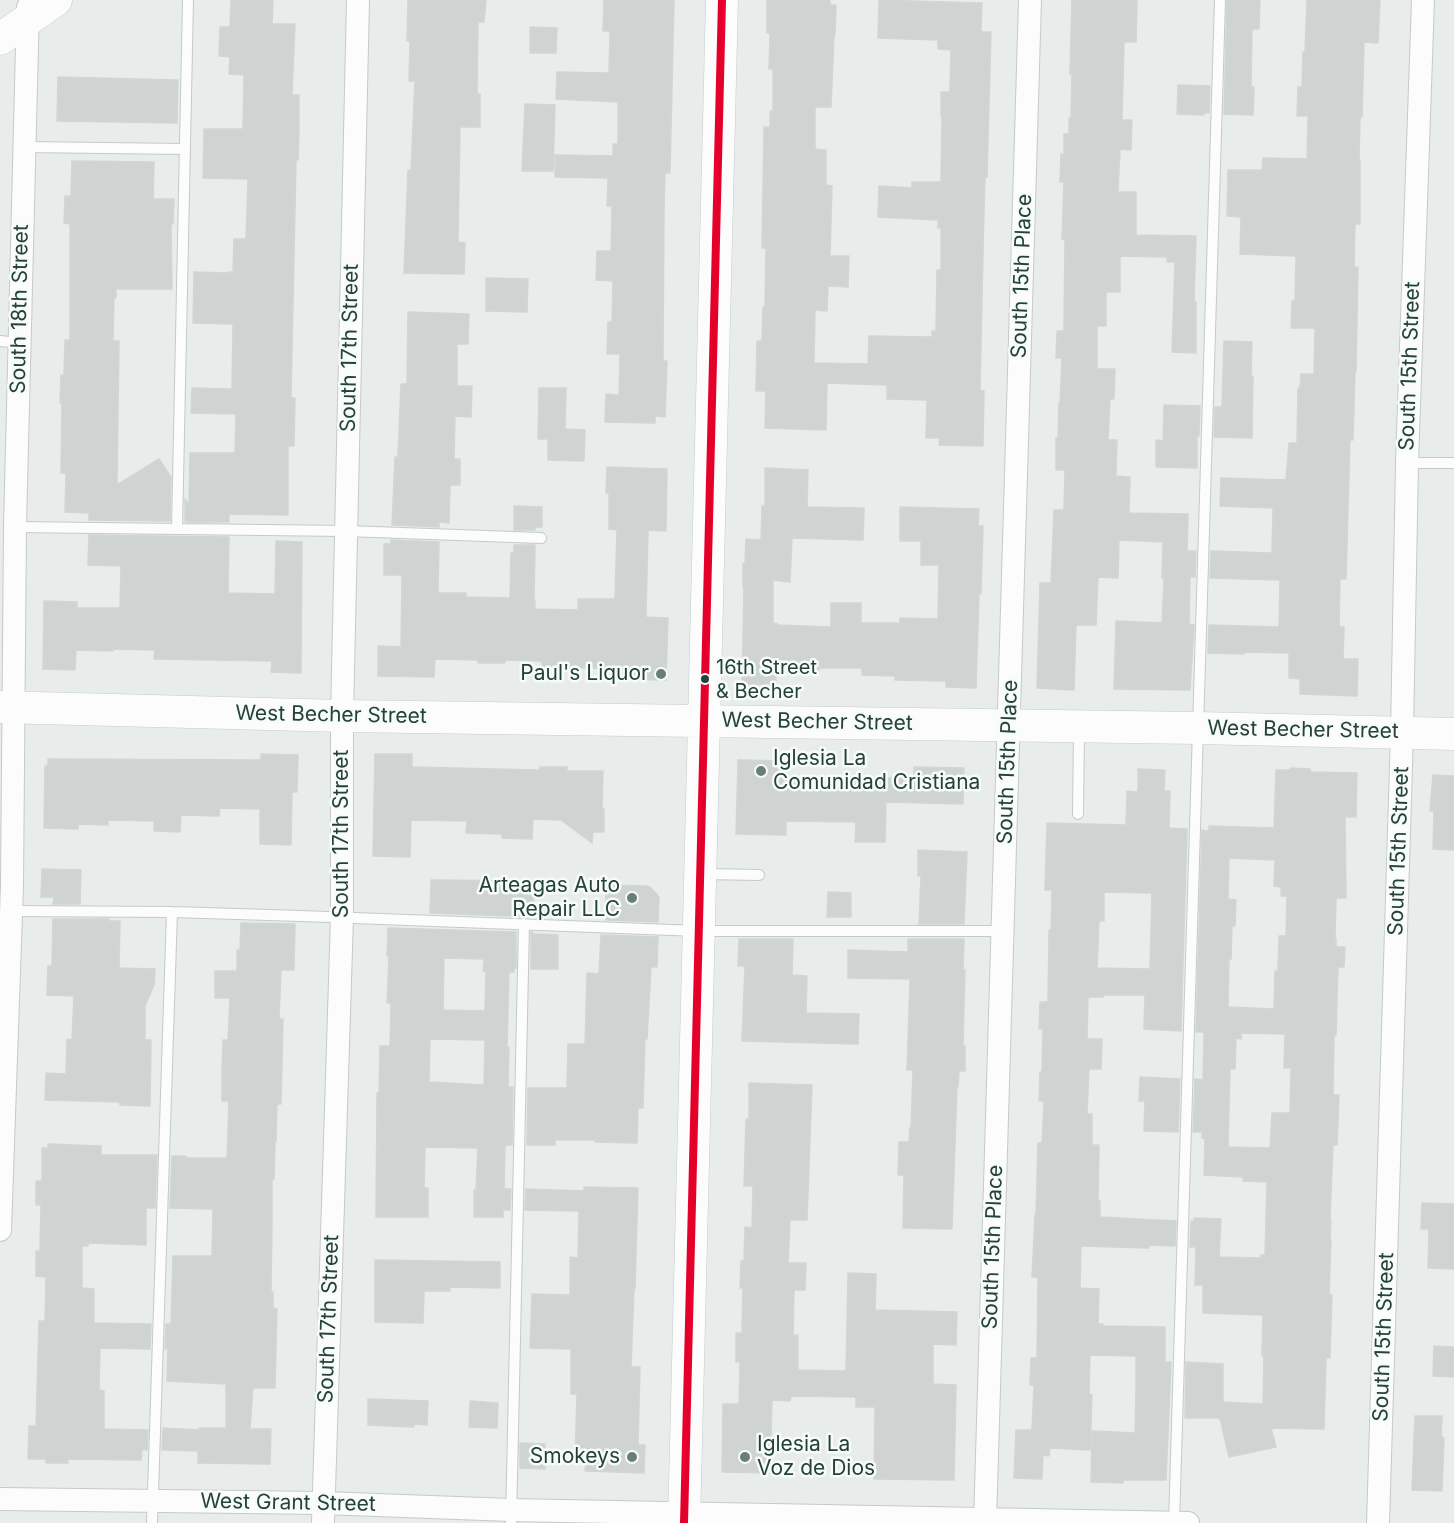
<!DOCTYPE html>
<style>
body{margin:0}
canvas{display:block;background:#e8edeb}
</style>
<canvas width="1454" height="1523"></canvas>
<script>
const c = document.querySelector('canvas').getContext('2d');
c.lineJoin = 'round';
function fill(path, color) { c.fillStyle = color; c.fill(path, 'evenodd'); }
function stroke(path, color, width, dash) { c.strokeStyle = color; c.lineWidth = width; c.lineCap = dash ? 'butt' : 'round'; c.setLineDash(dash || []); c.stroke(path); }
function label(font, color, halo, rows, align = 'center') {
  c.font = font + ' Inter,sans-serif'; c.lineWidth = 5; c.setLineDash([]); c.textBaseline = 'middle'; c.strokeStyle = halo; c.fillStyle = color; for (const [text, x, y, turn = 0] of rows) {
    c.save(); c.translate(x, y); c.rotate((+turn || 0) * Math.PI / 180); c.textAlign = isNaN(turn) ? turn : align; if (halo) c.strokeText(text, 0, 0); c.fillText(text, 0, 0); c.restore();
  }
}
const building = new Path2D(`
 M231,0H273L272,24H295L292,95H299V130L298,160H296L291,398H295L294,446H288V515L229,514V522H185V499L189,505L190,453H235L236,414L191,413L192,388L232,389L233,324L193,323L194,272L228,273V272H233L234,239H246L248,179L203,178L204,129H243L244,75L229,74L230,57L219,56L220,27H230Z
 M408,0H486L484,22H478L477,94H480V127H460L458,242L465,243L464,274L404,273L408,170H411L415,81H409L410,41H407Z
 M604,0H674L670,173H665L664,208L663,361H667L665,417L655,416V423L605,422L606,394L618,395L619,394L620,354H607L608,322H612L613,281L596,280L597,251H611L612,206H607L608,178L555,177V155L613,156V144H618V102L556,99L557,72L609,73L610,31H603Z
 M767,0H830V5H836L835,35H834L831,107H815V149L826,150V185L832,186L830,256H849L848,287L828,286L827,311L815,310L814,363L868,364L869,336L932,337V331H936L937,270H941V228H938V220L878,217L879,186L912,188V182H941L942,117H941V92H950L951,50L938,49V40L878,38L879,0L982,3L981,32H991L987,177H985L984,208L980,390L984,391L983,446L939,445L940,438H926L927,400L887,399V385L827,383L826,430L765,428L766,391H756L757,341H762L763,307H765L766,248H762L764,127H770V111H773V69H769L770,33H767Z
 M1072,0H1137L1136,42H1124L1122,120H1132L1131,150L1120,149L1118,192H1136V235L1196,236L1194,302H1196V353L1172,352L1175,262H1167V257L1120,256V292H1106V326H1097V369H1115L1114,399H1110L1108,440H1117L1116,476L1130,477L1129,513L1188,514L1187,551H1196L1195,577H1190L1189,624L1194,625L1190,690L1114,689L1116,621L1162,623L1164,578H1162L1163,542L1119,540L1118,578L1098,577L1096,625H1076L1074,690L1037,688L1040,583H1051L1054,510H1064L1065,470H1056V438H1058L1059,403H1060L1062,358H1056L1057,331H1064L1065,239H1062L1064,182H1060L1061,154L1064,155V134H1069V118H1071L1072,74H1070Z
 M1227,0H1260L1259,29H1252L1251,87H1254L1253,115L1224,114Z
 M1307,0H1380L1378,43L1364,42L1362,117H1360L1359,160H1360V224H1355L1354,267H1358L1356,372H1355L1353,440H1350L1346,579H1340L1339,627H1344L1343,659H1358L1357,696L1300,694V679L1289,678V653L1244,652V654L1208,653L1209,625L1279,627L1280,580L1210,578L1211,551L1272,553L1273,508L1220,506L1221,478L1286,480L1289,443H1297L1298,388H1300L1301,374H1314L1315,328H1291L1292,301H1295L1296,256L1240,254L1241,217L1227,216L1228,170H1262L1263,158L1307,159L1308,116H1297L1298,87H1302L1303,52H1305Z
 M530,27L557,28L556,53H530Z
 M58,77L178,80L177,123L57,121Z
 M1178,85L1210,86L1209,113H1204V115L1177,114Z
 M525,104L555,105L553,171H522Z
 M72,161L154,162L153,199H174L173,224H171L172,289H116V298H114L113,341H119L117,485L159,459L171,477L170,521L89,520V513L65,512L66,473H61L62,403H60L61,375L64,376L65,340H70V224L64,223L65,196H71Z
 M486,278L528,279L527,312L486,311Z
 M408,312L469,314L468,344H457V386H472L471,417L455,416L454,459H460V485H450L449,523L439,522V527L392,525L395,457H398L401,384H407Z
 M1224,341L1252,342L1251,376H1253L1252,438L1214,437L1215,407H1222Z
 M539,388H566L565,429L585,430L584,461L548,460V439H538Z
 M1164,405L1200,406L1199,436H1197V468L1156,467V440L1163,441Z
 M607,467L667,469L666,531L648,530L646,617L668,618L666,680L613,679L614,669L542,667V661L506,660L504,663H478V660L435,659L434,677L378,676V646L401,647L402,575H384V544H391V540L439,542L438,593H466V597L510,598L511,553H514V545H535L534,601H535V609L578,610V599H615L617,530L609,529V493H606Z
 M765,468L808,470L807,507L864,508L863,540L792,538L790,582L773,580V623L778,624V625L831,627V603H861V623H900V618L938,619L939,565H921V541H900V507L979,509L978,526H983L981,594H979L976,688L946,687V681L895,680V676L862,675V668H820L819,670L776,669V685L742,684L744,588H743V564L745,563L746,539L761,540L762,506H765Z
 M514,506L542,507V527H535V530H514Z
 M89,535L229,537L228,593L275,594L276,541L302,542L301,673L271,672L272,661L154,659L155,650L113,649V651L76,650L75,670L43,669L44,601L77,602V608H120L121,566L88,565Z
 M261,754L298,755L297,792H292L291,845L260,844V809L220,808L219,816L181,815L180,832L154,831V821L108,820V825L78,824V829L44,828L45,766H48V759L261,760Z
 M375,754H412V767L539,770L540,767H567V771H603L602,809H604V832H593L592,843L561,820L533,819L532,839L502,838V834L466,833L467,821L411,820L410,857L373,856Z
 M738,760L787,761V781L857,782V778H914V767L964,768L963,804L886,802L885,842H855L856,822L786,821V835L736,834Z
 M1291,768L1310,769L1311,772L1357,773L1356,817H1345L1346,898H1336L1335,938H1336V947H1345L1344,967H1338L1336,1035H1334L1333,1095H1339L1337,1145H1333L1330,1220H1331L1330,1240H1331L1329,1295H1332L1330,1358H1326L1324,1429L1271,1428L1276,1447L1229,1457L1220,1418H1185L1186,1362L1223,1364V1402L1263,1404L1264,1356H1262L1263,1315L1203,1313V1285H1195L1196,1247H1190L1191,1221L1194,1222V1218L1221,1219L1219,1257L1261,1258V1255H1265L1267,1182L1243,1181V1177L1204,1175L1205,1139L1202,1138V1132H1193L1195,1079L1203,1080L1204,1032H1196L1202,830L1209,831V826L1274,828L1276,770H1290ZM1229,858L1275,860L1274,886L1281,887V896H1287L1286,936H1279L1278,971H1275L1274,1009L1228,1007L1229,959H1231L1232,926H1235L1236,900L1228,899ZM1241,1033L1285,1034L1284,1068H1291L1290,1113H1272L1270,1148L1228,1147L1230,1069H1235L1236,1038L1241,1039Z
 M1138,769L1165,770L1164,791H1170L1169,828L1187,829L1181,1031L1144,1029L1145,995H1103V997H1088L1087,1039H1102L1101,1069H1089L1087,1114H1092V1145H1099L1098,1201H1100V1217L1176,1221L1175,1246L1149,1245V1248L1081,1246L1080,1288L1099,1289L1098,1324H1103V1326L1165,1327V1362H1171L1166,1480H1123V1483L1091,1482L1092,1431L1135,1433L1136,1390V1356L1090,1355L1089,1394L1092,1395L1090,1450L1050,1448L1049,1456L1043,1455L1042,1479L1014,1478L1016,1430H1032L1034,1385H1030L1031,1358H1037L1038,1277H1032L1035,1215H1036L1038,1143H1042L1044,1101H1039L1040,1072H1042L1043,1029H1039L1040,1002H1048L1049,930H1051L1052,890H1045L1047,823L1126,825L1127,791L1138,792ZM1104,892L1152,893L1150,969L1097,968L1099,921H1104Z
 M1433,775L1454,776V850L1433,849L1434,811H1430Z
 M918,850L967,852L964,924H919L921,876H918Z
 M42,869L81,870L80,904H53L54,897H41Z
 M431,880L534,881L533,917L430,913Z
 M606,885L647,886L651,888L659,897L658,922L606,920Z
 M828,892L851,893V917H827Z
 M53,919H109V921H120L119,968L155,969L154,985L145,1006V1040H151L150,1106L120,1105V1102L45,1100L46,1073L66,1074L67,1039L72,1040L74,996L47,995L48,966H52Z
 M241,923L295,924L294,970H281L279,1019H283L281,1104H277L276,1141H275L274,1179H272V1221L271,1292H273V1308L277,1309L275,1388H253L250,1429H271L270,1464L198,1463V1451L162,1450L163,1428L199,1430V1428H226V1384L167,1381L168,1349H165L166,1324H171L173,1256H212L213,1209L170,1208L172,1156H186V1158H227L229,1101H222V1072L223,1040H228L230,998H215V971H237V950H240Z
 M388,928L516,932V968H514V972H509L507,1047H509L508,1087H513L512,1145H505L504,1189H511L510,1210H503V1217H474V1190H476L478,1148L425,1147L424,1188H428V1217H376L377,1093H379L380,1046H390L391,1003H387L389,956H387ZM444,958L484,959L483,971H486L485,1011L443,1010ZM430,1039L485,1040L484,1085L429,1082Z
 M531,932H533V934L558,935V969H531Z
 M601,935L658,937L657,967H651L647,1039H645L643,1108H638L637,1143L595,1142V1140H555V1145H527L528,1088H567L568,1044H585L587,973L599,974Z
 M739,939H793L792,975L807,976L806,1013L859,1014L858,1044L742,1041L745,966H738Z
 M908,939H964L963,970H965L963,1046H965V1071H959L958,1087H957L952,1229L903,1228L904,1175H898L899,1142H909L910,1128H911L913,1070H907L910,979L848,978V950L908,952Z
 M1140,1077L1180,1079L1178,1132L1144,1131L1145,1101H1139Z
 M749,1083L812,1085L807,1220H790L788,1263H806L805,1290H794L793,1335H798V1370L846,1371L848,1273L876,1274L875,1310L957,1312L956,1345L933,1344V1384L956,1385L954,1480L874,1479L875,1407H856V1397L791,1396L790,1401L772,1400L770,1473L722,1472L723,1404H739L740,1362H736V1333H742L743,1288H740L741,1261H744L745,1227L752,1228L753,1186H744L746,1119H749Z
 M48,1144L101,1146V1155H157L155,1208H146V1245L88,1243V1246H82V1288L94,1289V1323L151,1324L150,1349L100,1348L99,1390L104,1391V1428L105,1429L148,1430L147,1450L142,1449L141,1460L68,1459V1463H46V1459H28L29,1426H36L39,1321H45L46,1277L36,1276V1251H40L41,1205H36V1181H42V1148H48Z
 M584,1187L638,1188L635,1289H634L631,1367H640L638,1445H645L644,1473L585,1471L586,1463L575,1462L577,1394H571V1349L530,1348L532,1294L570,1295V1257L578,1258L579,1211L525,1210L526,1189L584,1191Z
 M1422,1203L1454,1204V1269L1428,1268L1429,1229H1421Z
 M375,1260L500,1262V1288L450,1287V1291H424L423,1323L375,1322Z
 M1434,1346L1454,1347V1377L1433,1376Z
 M368,1399L428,1401L427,1425L414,1424V1427L368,1425Z
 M470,1401L498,1403L497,1428L469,1427Z
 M1415,1416H1442L1441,1436L1444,1438L1442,1491L1412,1490Z
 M520,1443L545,1444V1469L520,1468Z`);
fill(building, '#cfd4d2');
stroke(building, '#d1d6d4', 1.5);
const lane = new Path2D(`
 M24,147L184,149
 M0,341L19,343
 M1407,463H1454
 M15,527L346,531L541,538
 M177,529L188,0
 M1078,814L1079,730
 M704,874L759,875
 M11,911L172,912L301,916L699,931H1003
 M152,1523L172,912
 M511,1523L524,924
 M1174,1523L1220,0`);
const street = new Path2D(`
 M0,1230L12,885L15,527L28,7
 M0,1499L323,1503L511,1510L1188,1523
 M323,1523L342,917V716L358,0
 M985,1523L1030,0
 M1378,1523L1402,733L1407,463L1423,0`);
const secondary = new Path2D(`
 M0,39L56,0
 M0,707L342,716L1198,728L1454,734
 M684,1523L722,0`);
stroke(lane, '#c5cac8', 12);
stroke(street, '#c5cac8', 24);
stroke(secondary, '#c3cbc8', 33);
stroke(lane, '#fcfcfc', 10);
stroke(street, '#fcfcfc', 22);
stroke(secondary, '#fcfcfc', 32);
stroke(new Path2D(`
 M684,1523L722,0`), '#e4002b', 8);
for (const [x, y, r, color] of [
 [661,674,6,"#697e78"],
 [705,679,5,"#24423a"],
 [761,771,6,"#697e78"],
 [632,898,6,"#697e78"],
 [632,1457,6,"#697e78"],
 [745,1457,6,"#697e78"]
]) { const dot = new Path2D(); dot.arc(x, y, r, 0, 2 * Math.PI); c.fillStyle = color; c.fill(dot); stroke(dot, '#f7fbf9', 2); }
label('20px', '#24423a', '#f7fbf9', [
 ["16th Street",716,668],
 ["& Becher",716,692]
], 'left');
label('21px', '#24423a', '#f7fbf9', [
 ["South 15th Place",1022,276,-88],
 ["South 18th Street",20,309,-89],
 ["South 17th Street",350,348,-89],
 ["South 15th Street",1410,366,-88],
 ["West Becher Street",331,715,1],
 ["West Becher Street",817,722,1],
 ["West Becher Street",1303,730,1],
 ["South 15th Place",1008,762,-88],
 ["South 17th Street",342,834,-90],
 ["South 15th Street",1399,851,-88],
 ["South 15th Place",993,1247,-88],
 ["South 17th Street",329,1319,-88],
 ["South 15th Street",1384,1337,-88],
 ["West Grant Street",288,1503,1]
]);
label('21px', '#24423a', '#f7fbf9', [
 ["Paul's Liquor",649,674],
 ["Iglesia La",773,759,"left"],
 ["Comunidad Cristiana",773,783,"left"],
 ["Arteagas Auto",620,886],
 ["Repair LLC",620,910],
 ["Iglesia La",757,1445,"left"],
 ["Voz de Dios",757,1469,"left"],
 ["Smokeys",620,1457]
], 'right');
</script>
